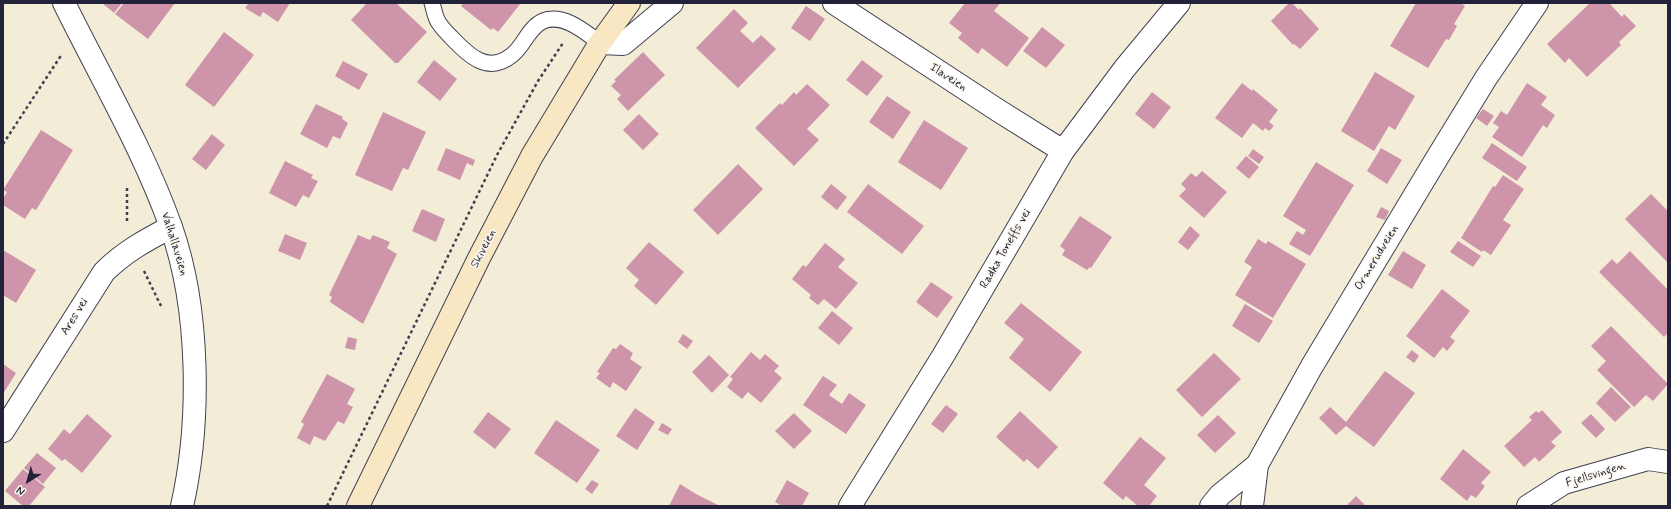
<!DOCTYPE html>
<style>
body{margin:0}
#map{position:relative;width:1671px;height:509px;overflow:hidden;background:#f3ecd6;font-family:Mynerve,sans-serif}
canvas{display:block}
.frame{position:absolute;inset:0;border:4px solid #22223b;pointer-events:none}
.north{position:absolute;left:8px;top:461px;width:40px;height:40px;-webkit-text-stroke:3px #fbf7ec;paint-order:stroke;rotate:217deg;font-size:11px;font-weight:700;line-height:16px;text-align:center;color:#22223b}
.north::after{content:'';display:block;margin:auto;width:14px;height:18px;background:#22223b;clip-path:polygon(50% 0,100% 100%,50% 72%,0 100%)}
</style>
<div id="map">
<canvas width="1671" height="509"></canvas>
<div class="frame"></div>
<div class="north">N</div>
</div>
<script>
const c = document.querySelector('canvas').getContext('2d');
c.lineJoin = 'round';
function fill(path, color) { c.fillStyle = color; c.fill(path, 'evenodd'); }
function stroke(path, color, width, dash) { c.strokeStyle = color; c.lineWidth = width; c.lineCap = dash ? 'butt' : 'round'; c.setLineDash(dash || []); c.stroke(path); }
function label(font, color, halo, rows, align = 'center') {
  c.font = font + ' Mynerve,sans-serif'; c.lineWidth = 3; c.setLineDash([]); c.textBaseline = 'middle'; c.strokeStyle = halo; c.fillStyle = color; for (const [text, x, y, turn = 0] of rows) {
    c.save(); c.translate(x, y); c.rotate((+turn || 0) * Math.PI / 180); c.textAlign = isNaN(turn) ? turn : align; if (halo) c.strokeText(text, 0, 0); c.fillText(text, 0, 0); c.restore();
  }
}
fill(new Path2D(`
 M102,3H122L114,13Z
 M124,3H175L148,39L115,14Z
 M249,3H290L278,22L263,12L260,17L245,8Z
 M367,3H396L427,32L398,63H395L351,20Z
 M463,3H521L498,32L493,28L491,30L461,6Z
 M965,3H1000L994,11L1029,38L1007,67L982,48L978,54L958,38L962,33L949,23Z
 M1289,3H1292L1299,10L1300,8L1319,29L1300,49L1294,44L1293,45L1271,21Z
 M1416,3H1461L1465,6L1454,24L1457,26L1449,40L1446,39L1428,68L1390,46Z
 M1590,3H1609L1622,17L1624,14L1636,26L1619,42L1621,45L1587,77L1569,58L1565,63L1547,44Z
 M806,6L825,19L810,41L791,28Z
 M734,9L748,23L740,31L753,43L761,35L776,49L738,88L696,48Z
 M1042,27L1065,45L1046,68L1023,51Z
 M224,32L254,55L214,107L185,85Z
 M643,52L665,75L628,111L617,99L621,95L611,86L616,81L614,80Z
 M434,60L457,79L440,101L417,82Z
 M862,60L883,76L867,96L846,80Z
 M343,61L368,74L359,90L335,76Z
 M1375,72L1415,96L1395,130L1389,126L1374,151L1341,131Z
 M1242,83L1252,91L1253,89L1278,110L1269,122L1274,126L1269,131L1265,128L1263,131L1253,123L1242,138L1215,118Z
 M1527,83L1547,97L1541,105L1555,115L1547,128L1543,125L1522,157L1492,137L1499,127L1493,123L1501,111L1507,115Z
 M807,84L830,105L807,129L819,140L794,166L755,128L780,103L782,105L794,92L796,95Z
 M1152,92L1171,107L1154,129L1135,114Z
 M887,96L911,112L893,139L869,122Z
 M316,104L343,117L342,119L348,123L340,139L333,136L327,148L300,134Z
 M1483,109L1494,116L1487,126L1476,118Z
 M383,112L426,132L408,170L403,168L392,191L355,175Z
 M639,114L659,134L643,150L623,130Z
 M924,120L968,148L941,190L898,162Z
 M41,130L73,150L36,210L32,208L25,219L3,205V199L7,192L3,190Z
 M212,134L225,145L206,170L192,159Z
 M1492,143L1527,167L1517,181L1482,158Z
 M446,148L475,160L473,166L467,163L460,180L437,170Z
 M1381,148L1402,160L1387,184L1367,171Z
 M1253,149L1264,157L1259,164L1248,156Z
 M1246,156L1259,167L1249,179L1236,168Z
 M285,161L313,175L311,178L318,181L309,198L303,195L296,207L269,193Z
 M1316,162L1354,185L1310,256L1289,244L1297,231L1303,235L1306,230L1283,216Z
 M738,164L763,189L718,235L693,210Z
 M1202,171L1227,192L1204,218L1179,196L1186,189L1181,184L1191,173L1196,177Z
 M1503,175L1524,189L1503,220L1511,225L1491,255L1483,250L1482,252L1461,238L1493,186L1495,187Z
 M831,184L847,197L837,210L821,197Z
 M868,184L924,226L902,254L847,212Z
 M1651,194L1668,211V263L1625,219Z
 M1381,207L1389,211L1385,220L1376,217Z
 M422,209L445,219L436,242L412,231Z
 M1080,216L1112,237L1091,268L1090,267L1087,270L1062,255L1065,250L1060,246Z
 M1190,226L1200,235L1188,250L1178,242Z
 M285,234L307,243L300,260L278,251Z
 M358,235L370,240L373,235L390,242L387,248L397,254L363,324L330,302L332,297L329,295Z
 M1258,239L1266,244L1268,241L1306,264L1273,318L1235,295L1252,267L1244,262Z
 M1458,241L1481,256L1473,267L1450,252Z
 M649,242L684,272L656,305L634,286L639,280L626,268Z
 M825,243L845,259L838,267L858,283L836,309L824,299L818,305L809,298L811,295L792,279L803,265L806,267Z
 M3,250L36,270L16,303L3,295Z
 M1403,251L1426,265L1412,289L1388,275Z
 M1630,251L1668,290V333L1664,337L1599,272L1612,259L1617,264Z
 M931,282L953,297L937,318L916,302Z
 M1442,289L1470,311L1450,337L1455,341L1447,351L1443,347L1434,358L1406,336Z
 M1021,303L1082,352L1050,392L1009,358L1024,339L1004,323Z
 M1245,304L1273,321L1259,343L1232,326Z
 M832,311L853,328L839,345L818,328Z
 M1611,326L1668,384L1653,401L1646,395L1634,407L1597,370L1606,361L1591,346Z
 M683,334L693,341L687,349L678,342Z
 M348,337L357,339L355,350L345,348Z
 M620,344L633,353L630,359L642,367L626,391L613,382L610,388L596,378L600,373L597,372L613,348L616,349Z
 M1412,350L1419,356L1414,363L1406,357Z
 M751,352L760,360L765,354L779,366L774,371L782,378L761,403L748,392L742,399L727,387L733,379L730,377Z
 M1214,353L1241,379L1202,417L1176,390Z
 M709,355L729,375L712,393L692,372Z
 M3,364L16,373L3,394Z
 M1385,371L1415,393L1374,447L1346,426L1336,435L1319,418L1330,407L1346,422Z
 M327,374L355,389L347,404L353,407L344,424L338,421L325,441L314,436L310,445L297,438L304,424L301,422Z
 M823,376L837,385L829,395L842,404L849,393L866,405L846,434L803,405Z
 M1611,387L1631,407L1615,422L1596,403Z
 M946,405L958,414L943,433L931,424Z
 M635,408L655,422L637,450L616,436Z
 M1542,410L1562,432L1551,442L1556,446L1539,462L1535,457L1524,467L1504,446L1532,420L1529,417L1536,411L1539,413Z
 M1020,411L1058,447L1038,469L1027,459L1024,462L996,437Z
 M488,412L511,429L495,449L473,432Z
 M794,413L812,431L794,449L775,431Z
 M87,414L112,436L82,473L65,459L62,461L48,449L64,429L70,434Z
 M1591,414L1605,429L1596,438L1581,423Z
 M1218,415L1236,433L1215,453L1197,435Z
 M556,420L600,450L577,483L534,453Z
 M662,423L672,429L668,435L658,430Z
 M1140,437L1166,458L1144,485L1157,496L1149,506H1138L1126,496L1123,500L1103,483Z
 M1463,449L1491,472L1481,483L1485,486L1476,498L1471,495L1467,501L1440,479Z
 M37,453L56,468L43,484L24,468Z
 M23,469L45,487L29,506H23L5,491Z
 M592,480L599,484L592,494L585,489Z
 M787,480L809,493L802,506H782L775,502Z
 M680,484L696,494L720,506H669Z
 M1356,496L1366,506H1346Z`), '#ce95aa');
const service = new Path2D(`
 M432,3C434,9 435,18 439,23C442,28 447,33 451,37C468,55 488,75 512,55C524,46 528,28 543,21C564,13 585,32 600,43`);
const minor = new Path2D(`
 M834,3L999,111L1063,151
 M600,43L623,44L672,3
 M3,431L104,272C124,252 146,240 171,227
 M850,506L943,356L1063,151L1125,68L1179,3
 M1211,506L1220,495L1257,465L1312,366L1434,163L1486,78L1537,3
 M1252,506L1257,465
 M1528,506L1564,483L1648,459L1668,462`);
const tertiary = new Path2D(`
 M64,3C100,76 144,151 171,227C200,309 201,422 182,506`);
const secondary = new Path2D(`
 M358,506L479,258L532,156L600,43L629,3`);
stroke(service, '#414052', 17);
stroke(minor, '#414052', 24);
stroke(tertiary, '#414052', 24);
stroke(secondary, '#414052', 24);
stroke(new Path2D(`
 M3,144L62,54
 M127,188V222
 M144,271L162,308
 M327,506L497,155L538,81L563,43`), '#414052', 2.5, [3, 3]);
stroke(service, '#fff', 15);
stroke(minor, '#fff', 22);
stroke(tertiary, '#fff', 22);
stroke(secondary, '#f9e7c3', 22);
label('12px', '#22223b', '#fbf7ec', [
 ["Ilaveien",948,78,33],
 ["Valhallaveien",174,244,73],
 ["Skiveien",484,249,-63],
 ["Radka Toneffs vei",1006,249,-60],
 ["Ormerudveien",1377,258,-59],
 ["Ares vei",75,317,-58],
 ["Fjellsvingen",1596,475,-17]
]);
</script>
